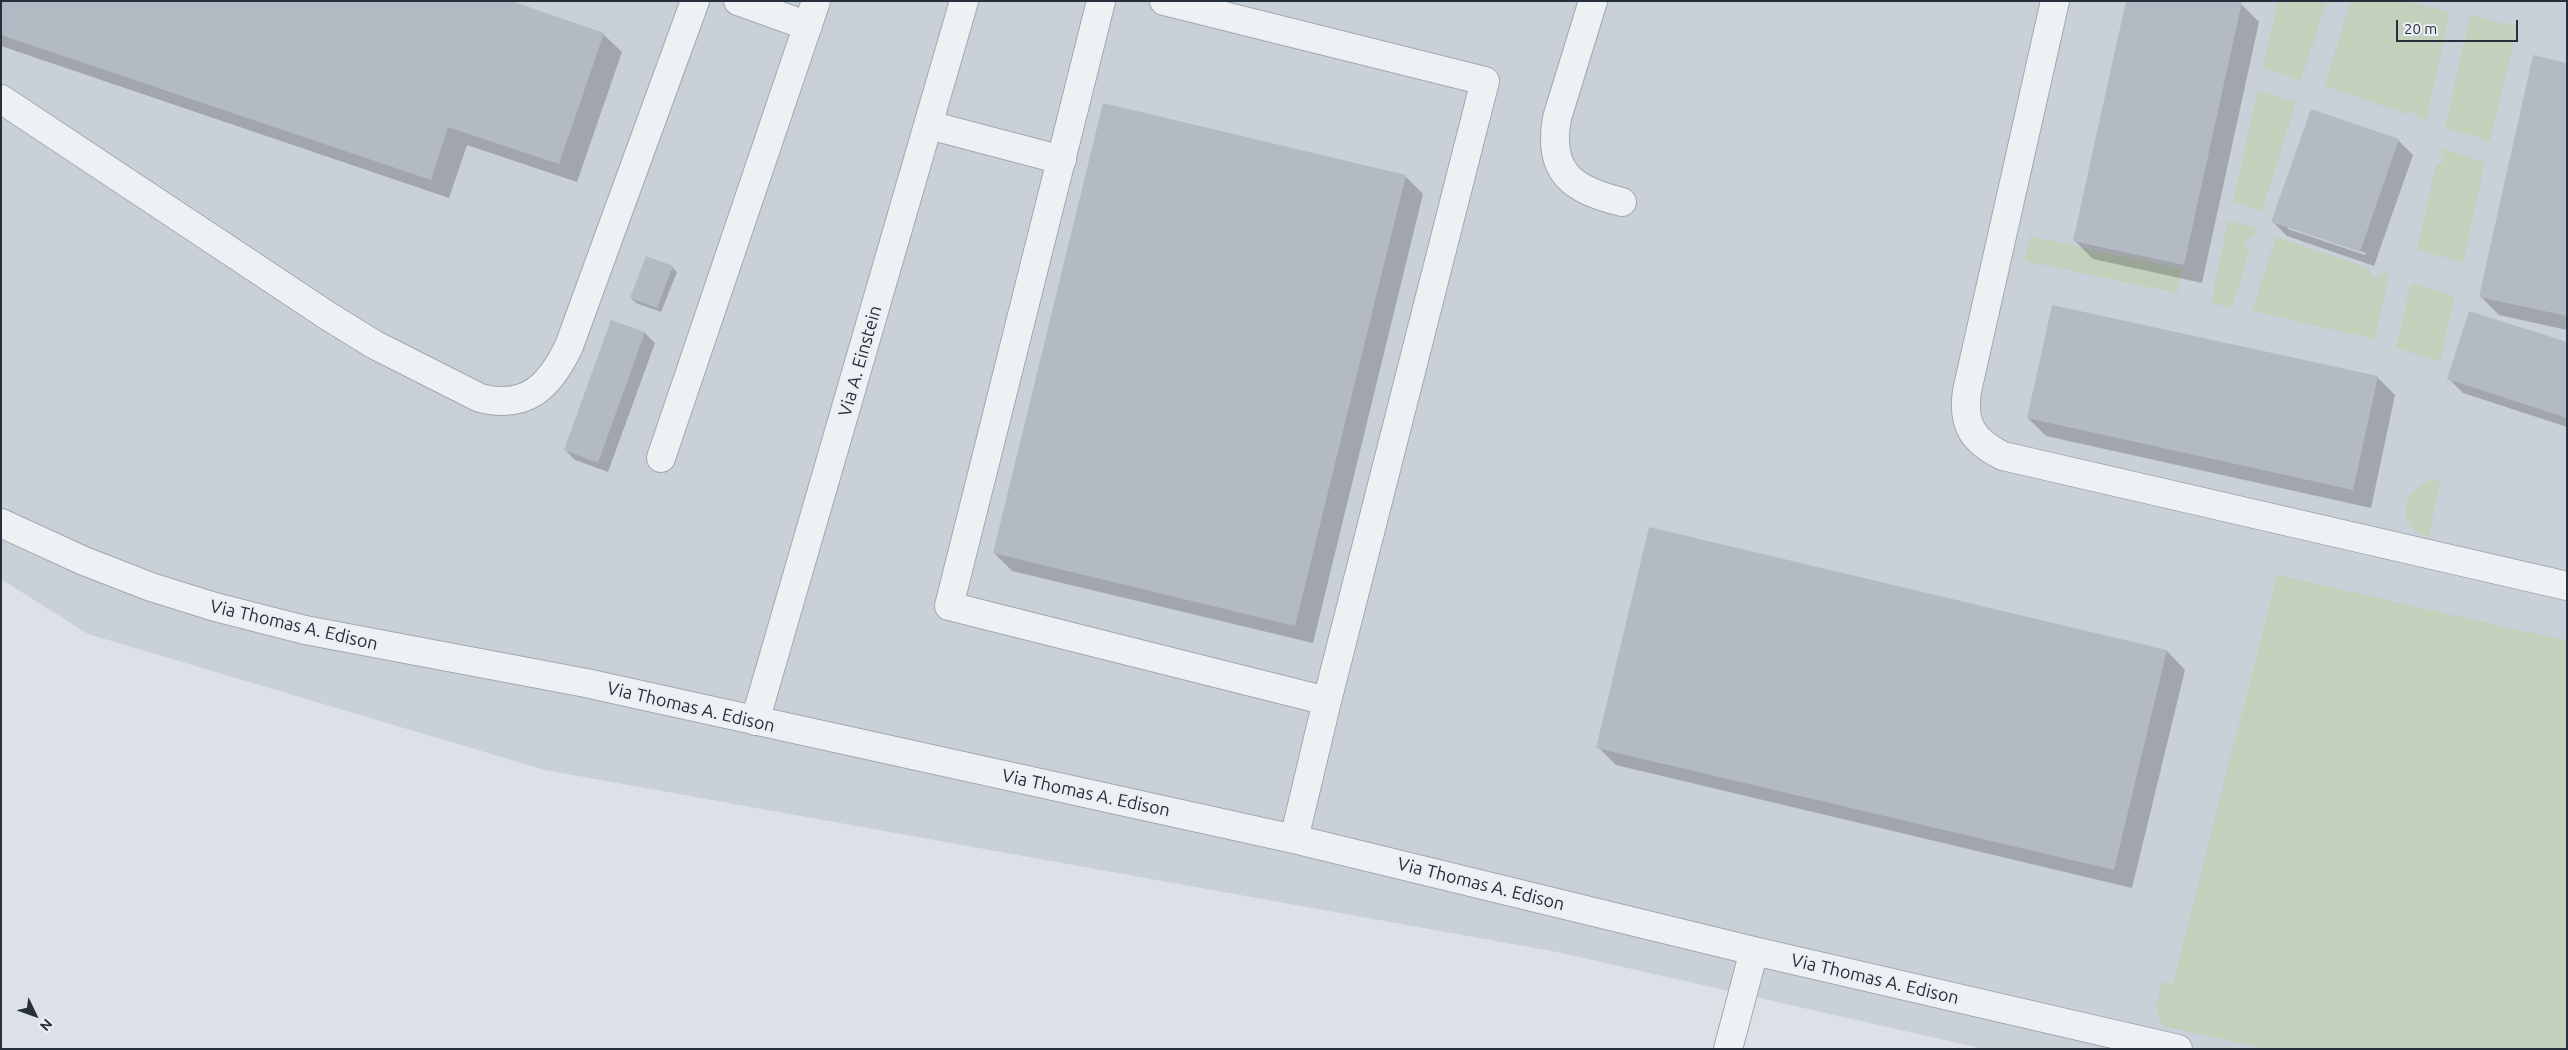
<!DOCTYPE html>
<style>
body{margin:0}
#map{position:relative;width:2568px;height:1050px;overflow:hidden;background:#dbe1e6;font-family:Ubuntu,sans-serif}
canvas{display:block}
.frame{position:absolute;inset:0;border:2px solid #25303c;pointer-events:none}
.north{position:absolute;left:10px;top:990px;width:50px;height:50px;-webkit-text-stroke:4px #ebeff4;paint-order:stroke;rotate:132deg;font-size:14px;font-weight:700;line-height:20px;text-align:center;color:#25303c}
.north::after{content:'';display:block;margin:auto;width:18px;height:22px;background:#25303c;clip-path:polygon(50% 0,100% 100%,50% 72%,0 100%)}
.scale{position:absolute;left:2396px;top:20px;width:122px;height:22px;box-sizing:border-box;border:2px solid #25303c;border-top:0;padding-left:6px;font-size:15px;line-height:18px;white-space:nowrap;color:#25303c;-webkit-text-stroke:4px #ebeff4;paint-order:stroke}
</style>
<div id="map">
<canvas width="2568" height="1050"></canvas>
<div class="frame"></div>
<div class="north">N</div>
<div class="scale">20 m</div>
</div>
<script>
const c = document.querySelector('canvas').getContext('2d');
c.lineJoin = 'round';
function fill(path, color) { c.fillStyle = color; c.fill(path, 'evenodd'); }
function stroke(path, color, width, dash) { c.strokeStyle = color; c.lineWidth = width; c.lineCap = dash ? 'butt' : 'round'; c.setLineDash(dash || []); c.stroke(path); }
function label(font, color, halo, rows, align = 'center') {
  c.font = font + ' Ubuntu,sans-serif'; c.lineWidth = 5; c.setLineDash([]); c.textBaseline = 'middle'; c.strokeStyle = halo; c.fillStyle = color; for (const [text, x, y, turn = 0] of rows) {
    c.save(); c.translate(x, y); c.rotate((+turn || 0) * Math.PI / 180); c.textAlign = isNaN(turn) ? turn : align; if (halo) c.strokeText(text, 0, 0); c.fillText(text, 0, 0); c.restore();
  }
}
fill(new Path2D(`
 M1,1H2567V1049H1984L1557,952L545,770L88,634L1,579Z`), '#c9d0d8');
fill(new Path2D(`
 M2278,1H2327L2301,80L2263,68Z
 M2351,1H2405L2450,12L2426,121L2418,118L2413,110L2406,114L2324,86Z
 M2470,15L2517,27L2490,141L2445,128Z
 M2258,90L2296,102L2262,211L2233,201Z
 M2441,148L2485,162L2463,263L2417,249L2436,166L2444,161L2440,152Z
 M2228,221L2256,228L2254,235L2243,242L2249,252L2232,308L2211,303Z
 M2030,236L2182,269L2177,293L2025,261Z
 M2276,237L2369,268L2374,278L2383,273L2389,275L2375,339L2252,311Z
 M2411,283L2455,296L2440,362L2396,348Z
 M2432,480L2441,481L2428,537C2393,526 2402,490 2432,480Z
 M2277,575L2567,641V1049H2267L2163,1026L2156,1008L2162,982L2173,984Z`), '#c3d0bc');
fill(new Path2D(`
 M1,1L603,34L622,52L577,182L467,145L449,198L1,46Z
 M2127,1H2230L2241,4L2259,22L2202,283L2093,259L2075,241Z
 M2567,64V330L2499,315L2480,296Z
 M2398,140L2413,155L2374,266L2287,236L2273,222ZM2288,227L2366,253L2365,255L2288,229Z
 M1405,176L1423,194L1313,643L1012,571L994,553Z
 M672,267L677,272L661,312L636,303L631,298Z
 M611,321L645,333L655,343L608,472L575,460L565,450Z
 M2567,343V427L2463,393L2449,379Z
 M2377,377L2395,395L2371,508L2046,436L2028,418Z
 M2167,651L2185,670L2132,888L1616,765L1598,747Z`), '#0003');
fill(new Path2D(`
 M1,1H511L604,33L559,164L448,127L431,180L1,35Z
 M2126,1L2242,2L2184,265L2073,241Z
 M2533,55L2567,63V316L2479,297Z
 M1103,103L1406,175L1295,626L993,553Z
 M2311,109L2399,139L2360,252L2271,222Z
 M646,256L673,266L657,308L630,298Z
 M2052,305L2378,376L2353,490L2027,418Z
 M2469,311L2567,342V418L2447,379Z
 M611,320L645,332L598,463L564,450Z
 M1649,527L2167,650L2114,870L1596,748Z`), '#b3bac3');
const minor = new Path2D(`
 M738,1L808,26
 M1101,1L949,606L1327,701
 M1164,1L1485,81L1327,701L1294,839
 M1593,1L1557,118C1547,173 1573,190 1622,202
 M2055,1L1967,391C1962,425 1973,441 2003,456L2567,586
 M1,99L328,316L375,345L480,398C527,410 550,386 569,346L695,1
 M929,125L1062,160
 M661,458L816,1
 M1,523L84,561L151,587L215,607L305,630L586,683L1294,839L1754,951L2178,1049
 M755,721L964,1
 M1728,1049L1754,951`);
stroke(minor, '#a1a8b0', 30);
stroke(minor, '#eef1f4', 28);
label('18px', '#25303c', '#ebeff4', [
 ["Via A. Einstein",860,361,-74],
 ["Via Thomas A. Edison",294,625,13],
 ["Via Thomas A. Edison",691,707,13],
 ["Via Thomas A. Edison",1086,793,12],
 ["Via Thomas A. Edison",1481,884,14],
 ["Via Thomas A. Edison",1875,979,13]
]);
</script>
